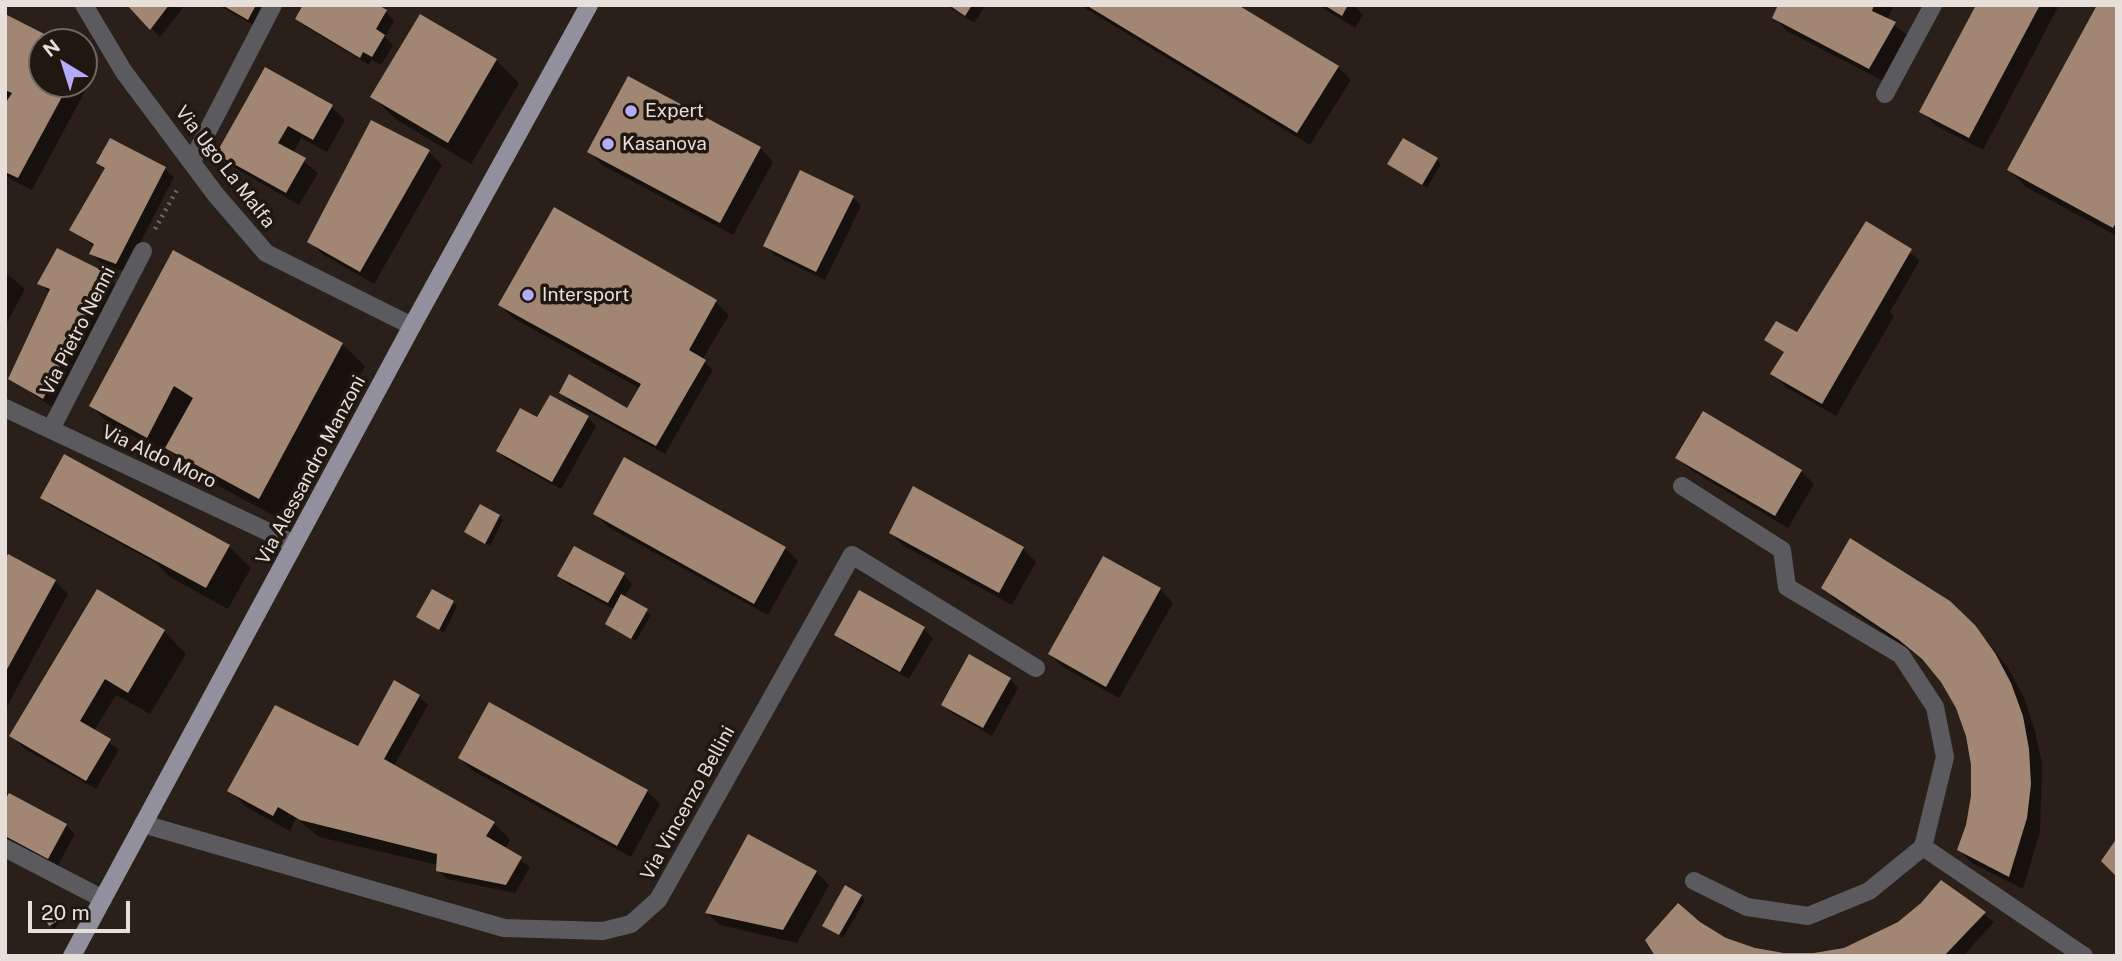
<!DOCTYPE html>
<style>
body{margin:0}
#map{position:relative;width:2122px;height:961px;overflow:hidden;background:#2a2019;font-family:"Public Sans",sans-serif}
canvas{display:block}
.frame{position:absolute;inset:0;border:7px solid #e6dfda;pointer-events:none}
.north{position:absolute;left:28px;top:28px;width:70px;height:70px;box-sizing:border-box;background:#201710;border:2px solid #6f6761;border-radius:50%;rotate:322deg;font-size:19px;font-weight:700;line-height:28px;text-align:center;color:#e6dfda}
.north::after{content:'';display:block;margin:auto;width:24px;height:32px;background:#b3acf9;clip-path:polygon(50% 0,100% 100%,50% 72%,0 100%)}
.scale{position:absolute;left:28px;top:901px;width:102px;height:32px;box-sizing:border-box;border:4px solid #e6dfda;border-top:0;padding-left:9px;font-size:21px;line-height:24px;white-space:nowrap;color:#e6dfda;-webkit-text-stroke:5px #201710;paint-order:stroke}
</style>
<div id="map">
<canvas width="2122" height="961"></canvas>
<div class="frame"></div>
<div class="north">N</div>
<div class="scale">20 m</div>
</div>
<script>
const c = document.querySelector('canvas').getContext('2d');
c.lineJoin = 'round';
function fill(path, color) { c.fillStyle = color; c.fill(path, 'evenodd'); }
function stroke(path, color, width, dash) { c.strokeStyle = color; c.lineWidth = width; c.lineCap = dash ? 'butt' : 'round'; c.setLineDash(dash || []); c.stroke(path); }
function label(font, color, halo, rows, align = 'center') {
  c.font = font + ' "Public Sans",sans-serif'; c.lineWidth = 7; c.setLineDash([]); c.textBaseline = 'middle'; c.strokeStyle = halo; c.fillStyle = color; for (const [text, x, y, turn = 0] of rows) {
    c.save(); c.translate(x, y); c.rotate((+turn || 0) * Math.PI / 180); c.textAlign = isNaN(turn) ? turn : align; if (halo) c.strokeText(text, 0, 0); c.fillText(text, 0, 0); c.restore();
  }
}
fill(new Path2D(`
 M130,5H185L160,37Z
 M218,5H269L257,27Z
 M946,5H986L974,23Z
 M1080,5H1235L1338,67L1351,80L1310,145Z
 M1318,5H1354L1363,15L1355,28Z
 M1780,5H1894L1887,19L1908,36L1883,81L1787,31L1774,17Z
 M1978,5H2059L1983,150L1935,125L1922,111Z
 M2117,5V236L2026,187L2009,170Z
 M386,12L394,21L385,37L393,45L381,65L372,60L369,65L306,27L297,19Z
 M5,16L56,42H42V84H84V56L97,69L32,190L5,176V107L11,98L5,96Z
 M421,16L496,60L519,83L471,164L395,119L373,97Z
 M266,69L332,107L345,120L327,152L301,138L293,153L318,173L299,205L232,166L218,153Z
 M372,123L429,152L442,165L374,284L322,254L309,241Z
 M760,148L773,162L733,235L602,165L589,151Z
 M1437,160L1441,164L1427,188L1389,164Z
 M98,163L165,169L174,177L125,272L100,262L91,253L94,247L71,230L106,170Z
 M853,197L861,206L825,280L774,255L765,246Z
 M1867,223L1920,260L1890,312L1894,316L1836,416L1786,387L1773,374Z
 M57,251L106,275L115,284L52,407L10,379L50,293L39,283Z
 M5,272L25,289L5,326Z
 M716,302L729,315L702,360L713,370L665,454L570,402L561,393L628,410L641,389L513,318L500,305Z
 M342,344L365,366L282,520L189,470L167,448L164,453L108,423L91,406Z
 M588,418L596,426L561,489L507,460L498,451Z
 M1677,457L1801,471L1814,484L1788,528L1691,470Z
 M43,497L229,546L251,568L228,609L170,577L156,563L51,506Z
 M595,513L785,548L798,561L768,615L608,527Z
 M499,516L503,520L490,546L467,532Z
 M891,533L1023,549L1036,562L1012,605L904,546Z
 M5,563L55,581L68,594L5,710Z
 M559,575H624L632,584L624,598L651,615L636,641L612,628L615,610L568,584Z
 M1823,587L1949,603L1987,641L2008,668L2024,698L2035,731L2042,764L2040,832L2023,889L1972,863L1959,850L1968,826L1973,796V765L1968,736L1957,707L1942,681L1914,653L1836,601Z
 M1160,589L1173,603L1119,698L1063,667L1050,654Z
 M453,602L457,606L444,633L419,617Z
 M924,629L933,638L909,679L845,643L836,634Z
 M164,631L186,654L150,714L116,695L94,731L119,750L96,789L25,749L12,736Z
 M1010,679L1018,688L992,736L952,713L943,705Z
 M419,696L428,705L393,767L494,823L510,840L505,849L530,867L515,893L447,879L438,870V865L319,837L296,818L290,831L246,807L230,790L366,752Z
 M460,758L647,791L660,804L631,857L473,771Z
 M5,804L66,825L75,834L57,867L5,839Z
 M816,872L829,885L797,943L720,925L707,913Z
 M1941,882L1994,922L1963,956H1656L1647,940L1699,924L1726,939L1754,949L1804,955L1844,949L1899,924L1922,904Z
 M861,896L865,900L843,938L824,926Z
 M57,911L63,919L54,929L50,925Z`), '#0007');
fill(new Path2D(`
 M127,5H169L150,30Z
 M222,5H256L248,20Z
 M303,5H378L387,10L376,29L385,35L372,57L363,52L360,58L295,19Z
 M949,5H972L965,16Z
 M1086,5H1238L1339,66L1297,133Z
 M1324,5H1348L1342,16Z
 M1778,5H1874L1872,11L1896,22L1869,69L1772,18Z
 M1976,5H2040L1969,138L1919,112Z
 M2097,5H2117V221L2113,228L2007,170Z
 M5,14L60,42H42V84H69L18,178L5,172V104L12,93L5,90Z
 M420,14L497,59L448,143L370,97Z
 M265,67L333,105L313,140L288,126L278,143L306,158L286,193L216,154Z
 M628,76L761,147L720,223L587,152Z
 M371,120L430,150L360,272L307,242Z
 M110,138L166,167L116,264L89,254L94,244L69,230L105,168L96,163Z
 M1403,138L1438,158L1422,185L1387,164Z
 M800,170L854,196L816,272L763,246Z
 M554,207L717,300L689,350L706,360L656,446L559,393L569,374L627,408L641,384L498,305Z
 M1866,221L1912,249L1822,404L1770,374L1784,352L1764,340L1776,321L1797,332Z
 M57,248L107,273L43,399L8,379L50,289L37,284Z
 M173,250L343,343L259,499L165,448L193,398L174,386L147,438L89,406Z
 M550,395L589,416L552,482L496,451L520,408L537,417Z
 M1703,411L1802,470L1775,516L1675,458Z
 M64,454L230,545L206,588L40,498Z
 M624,457L786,547L754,604L593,514Z
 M913,486L1024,547L999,593L889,533Z
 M480,504L500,515L485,544L464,532Z
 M1850,538L1950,601L1975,625L1995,653L2011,683L2023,716L2029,749L2031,784L2027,818L2009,877L1957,850L1966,825L1971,796V765L1966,736L1956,708L1941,682L1922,659L1899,640L1821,588Z
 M574,546L625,573L608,603L557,576Z
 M8,554L56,580L5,673V560Z
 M1103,556L1161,588L1106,687L1048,654Z
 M97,589L165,630L128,693L105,679L80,721L111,739L86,781L9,736Z
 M432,589L454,601L439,630L416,617Z
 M859,590L925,627L900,672L834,635Z
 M621,594L648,609L631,639L605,624Z
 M969,654L1011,678L983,728L941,705Z
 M394,680L420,695L384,759L495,822L486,836L522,857L506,885L436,871L437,854L300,820L278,807L273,816L227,791L275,705L358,746Z
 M489,702L648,790L617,846L458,758Z
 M9,793L67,824L48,859L5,836V800Z
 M748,834L817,871L783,930L705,913Z
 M2117,838V877L2101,861Z
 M1941,880L1986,912L1944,956H1655L1645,940L1678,903L1700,922L1726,938L1755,948L1784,953H1814L1844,948L1898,922L1921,903Z
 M845,885L862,895L839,935L822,926Z
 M53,905L60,913L56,922L49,926L41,911Z`), '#a18674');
stroke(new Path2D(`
 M155,229L178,188`), '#726963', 4.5, [2, 5]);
stroke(new Path2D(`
 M84,5L124,72L216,195L266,253L412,326
 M1885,94L1933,5
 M192,161L273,5
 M5,408L294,544
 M51,429L143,251
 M1682,486L1782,550L1787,587L1901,655L1935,707L1945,757L1923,847L1869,891L1808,916L1747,907L1694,881
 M143,824L504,928L603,931L631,924L658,900L852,555L1036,668
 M1923,847L2084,956
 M5,848L103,899`), '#5a5a5f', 18);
stroke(new Path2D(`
 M72,956L412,326L589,5`), '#91909c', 18);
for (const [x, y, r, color] of [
 [631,111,7,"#b3acf9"],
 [608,144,7,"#b3acf9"],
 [528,295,7,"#b3acf9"]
]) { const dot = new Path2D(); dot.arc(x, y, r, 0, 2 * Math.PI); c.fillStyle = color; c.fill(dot); stroke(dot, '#201710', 2.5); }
label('19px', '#e6dfda', '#201710', [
 ["Expert",645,111],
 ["Kasanova",622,144],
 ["Intersport",542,295]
], 'left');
label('19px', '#e6dfda', '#201710', [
 ["Via Ugo La Malfa",225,167,52],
 ["Via Pietro Nenni",78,331,-63],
 ["Via Aldo Moro",159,457,25],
 ["Via Alessandro Manzoni",311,470,-62],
 ["Via Vincenzo Bellini",688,803,-61]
]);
</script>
